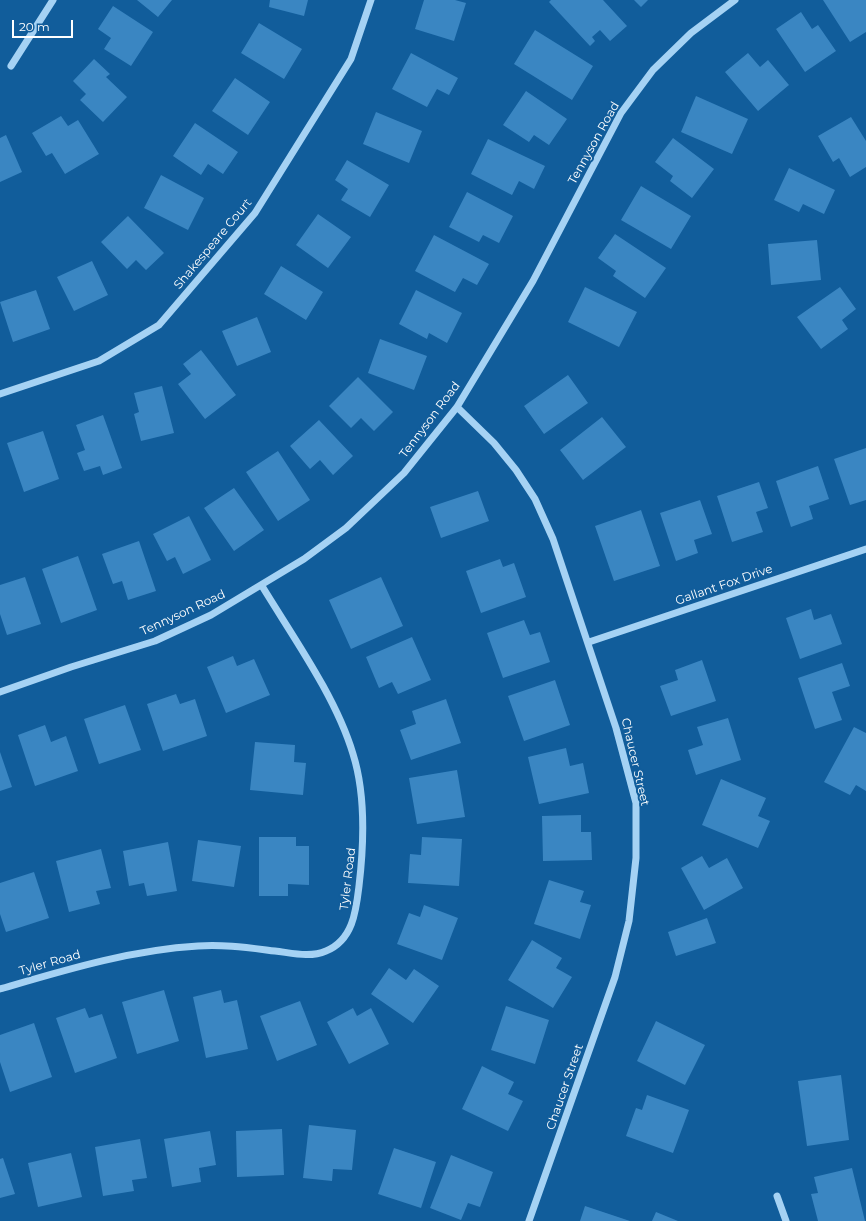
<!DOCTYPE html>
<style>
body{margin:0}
#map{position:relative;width:866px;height:1221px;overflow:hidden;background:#115d9b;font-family:Montserrat,sans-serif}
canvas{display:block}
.scale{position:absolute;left:12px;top:20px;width:61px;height:18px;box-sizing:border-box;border:2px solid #fff;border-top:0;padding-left:5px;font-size:12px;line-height:14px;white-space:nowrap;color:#fff;-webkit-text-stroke:3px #115d9b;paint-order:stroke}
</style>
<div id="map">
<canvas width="866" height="1221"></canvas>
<div class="scale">20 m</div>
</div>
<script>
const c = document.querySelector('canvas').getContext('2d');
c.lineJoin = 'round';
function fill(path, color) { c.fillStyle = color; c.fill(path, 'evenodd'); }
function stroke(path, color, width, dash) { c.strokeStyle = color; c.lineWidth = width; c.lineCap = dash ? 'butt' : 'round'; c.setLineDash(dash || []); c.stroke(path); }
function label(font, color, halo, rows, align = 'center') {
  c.font = font + ' Montserrat,sans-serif'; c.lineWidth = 4; c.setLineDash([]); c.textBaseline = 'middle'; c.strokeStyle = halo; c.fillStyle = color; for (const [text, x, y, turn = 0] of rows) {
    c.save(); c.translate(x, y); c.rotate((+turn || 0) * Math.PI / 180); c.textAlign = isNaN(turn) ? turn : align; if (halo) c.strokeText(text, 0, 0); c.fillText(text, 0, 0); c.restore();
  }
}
fill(new Path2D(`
 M137,0H172L158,17Z
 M270,0H308L304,16L269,7Z
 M424,0H455L466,3L454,41L415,29Z
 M551,0H603L627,26L610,41L600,30L592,37L595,41L590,46L549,2Z
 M634,0H648L641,7Z
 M823,0H866V32L850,42Z
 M113,6L153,32L131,66L104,49L111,38L98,29Z
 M801,12L812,29L818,25L836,51L805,72L776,29Z
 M259,23L302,49L284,79L241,53Z
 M535,30L593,66L572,100L514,64Z
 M411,53L458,78L449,95L437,89L427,107L392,89Z
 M748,53L760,67L768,60L789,85L758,111L725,72Z
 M94,59L110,74L106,77L127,97L103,122L80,100L86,94L73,81Z
 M235,78L270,102L248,135L212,111Z
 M526,91L567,119L549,145L534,135L529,142L503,125Z
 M696,96L748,119L732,154L681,132Z
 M376,112L422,131L409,163L363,144Z
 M61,116L68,126L78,120L99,154L65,174L52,153L46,156L32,133Z
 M851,117L866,141V167L850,177L839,158L833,162L818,136Z
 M195,123L238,152L223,174L208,164L201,175L173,156Z
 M6,135L22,172L0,182V138Z
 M673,138L714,169L692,198L670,181L673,176L655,162Z
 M488,139L545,166L534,189L519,181L512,195L471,174Z
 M347,160L389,185L370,217L341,200L348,189L335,180Z
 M789,168L835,190L824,214L803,204L799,212L774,200Z
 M161,175L204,198L188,230L144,208Z
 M641,186L691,216L671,249L621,220Z
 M467,192L513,216L499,243L483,235L479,242L449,227Z
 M318,214L351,237L328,268L296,245Z
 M128,216L164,253L146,270L136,260L127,269L101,242Z
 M615,234L666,268L645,298L613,276L616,271L598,258Z
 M434,235L489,264L477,285L463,278L455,292L415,271Z
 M817,240L821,280L771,285L768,244Z
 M92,261L108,295L74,311L57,277Z
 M281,266L323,292L306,320L264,294Z
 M585,287L637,312L619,347L568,322Z
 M840,287L856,309L842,320L848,329L821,349L797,317Z
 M36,290L50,329L13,342L0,302Z
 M416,290L462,313L447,343L429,333L427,339L399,324Z
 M257,317L271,352L237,366L222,331Z
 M380,339L427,356L414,390L368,373Z
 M201,350L236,395L205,419L178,384L191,374L183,364Z
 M568,375L588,403L544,434L524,406Z
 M358,377L393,412L374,431L361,418L351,428L329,406Z
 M162,386L174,433L141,441L134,414L139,412L134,393Z
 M103,415L122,468L103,475L100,466L84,471L77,453L85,450L76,425Z
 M602,417L626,447L583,480L560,450Z
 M319,420L353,456L333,475L320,460L310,469L290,446Z
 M43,431L59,479L24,492L7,443Z
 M866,448V500L850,505L834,459Z
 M278,451L310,500L278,521L246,472Z
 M818,466L829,499L809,506L813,519L791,527L776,481Z
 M759,482L768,508L756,512L763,532L732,542L717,496Z
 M234,488L264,530L234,551L204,508Z
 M478,491L489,521L441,538L430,507Z
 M700,500L712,534L694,540L698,553L676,561L660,513Z
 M641,510L660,566L614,581L595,526Z
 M189,516L211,560L183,574L175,557L167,561L153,534Z
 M139,541L156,591L128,600L122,581L113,584L102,554Z
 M78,556L97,610L61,623L42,569Z
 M500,559L503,567L514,563L526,597L481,613L466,571Z
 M25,577L41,624L7,635L0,614V585Z
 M381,577L403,626L351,649L329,600Z
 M811,609L814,620L831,614L842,644L800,659L786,618Z
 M524,620L530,635L540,632L550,662L503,678L487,633Z
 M412,637L431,680L398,694L392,682L379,688L366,657Z
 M233,656L237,666L254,659L270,695L226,713L207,667Z
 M702,660L716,701L671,716L660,686L678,680L675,670Z
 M842,663L850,686L832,692L842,720L815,729L798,678Z
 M555,680L570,725L524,741L508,696Z
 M176,694L180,704L195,699L207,736L163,751L147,704Z
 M446,699L461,743L411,760L400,730L416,724L412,711Z
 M125,705L141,750L99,764L84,719Z
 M728,718L741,760L696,775L688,750L703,745L697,727Z
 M45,725L51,742L66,736L78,771L35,786L18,735Z
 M854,727L866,733V791L856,785L850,795L824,782Z
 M255,742L295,745L294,762L306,763L303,795L250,790Z
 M566,748L570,766L583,763L589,793L539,804L528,757Z
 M0,752L12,787L0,791Z
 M457,770L465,817L417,824L409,778Z
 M721,779L766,798L758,816L770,821L758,848L702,825Z
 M581,815V832H591L592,860L543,861L542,816Z
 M259,837H296V846H309V885L288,884V896H259Z
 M422,837L462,839L459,886L408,883L410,854L421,855Z
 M198,840L241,846L234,887L192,881Z
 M168,842L177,891L147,896L144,883L129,886L123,851Z
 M101,849L111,888L96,891L100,904L69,912L56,861Z
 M702,856L709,868L727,858L743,888L704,910L681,868Z
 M34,872L49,918L6,932L0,914V883Z
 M549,880L584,891L580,902L591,905L580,939L534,924Z
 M424,905L458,918L442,960L397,944L409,913L420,917Z
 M707,918L716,943L676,956L668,932Z
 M532,940L562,958L556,968L572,977L553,1008L508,980Z
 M389,968L406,980L414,969L439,986L413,1023L371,994Z
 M164,990L179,1041L137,1054L122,1002Z
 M221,990L224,1003L237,1000L248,1049L206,1058L193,997Z
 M300,1001L317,1045L277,1061L260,1016Z
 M506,1006L549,1020L535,1064L491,1050Z
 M85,1008L89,1018L102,1014L117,1058L75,1073L56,1018Z
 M353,1008L357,1016L371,1008L389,1044L349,1064L327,1022Z
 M656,1021L705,1045L685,1085L637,1061Z
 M34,1023L52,1077L10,1092L0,1062V1035Z
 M482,1066L514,1082L508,1094L523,1101L508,1131L462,1109Z
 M841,1075L849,1140L807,1146L798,1081Z
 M647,1095L689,1110L673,1153L626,1136L636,1108L642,1110Z
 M309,1125L356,1130L352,1170L333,1169L332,1181L303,1178Z
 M282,1129L284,1175L237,1177L236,1131Z
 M210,1131L216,1165L199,1168L201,1182L172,1187L164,1139Z
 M140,1139L147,1178L132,1180L134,1191L103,1196L95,1147Z
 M394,1148L436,1162L421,1208L378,1194Z
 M71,1153L82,1197L38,1207L28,1163Z
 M451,1155L493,1172L480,1207L468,1203L461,1220L430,1208Z
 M3,1158L15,1194L0,1198V1159Z
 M852,1168L865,1221H818L811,1194L818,1193L814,1177Z
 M585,1206L630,1221H580Z
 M656,1212L678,1221H652Z`), '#3a86c2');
stroke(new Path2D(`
 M11,66L53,0
 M0,394L99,361L159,325L255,213L351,59L371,0
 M457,407L494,443L516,470L535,499L553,539L616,728L636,803V858L629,921L615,977L529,1221
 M589,642L866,549
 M0,692L71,667L155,641L211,615L304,559L346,528L404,473L457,407L533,281L621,113L653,70L691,33L735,0
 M0,989C65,970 130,950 198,946C223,944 250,948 275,951C292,953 310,958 326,951C353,940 356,911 359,886C364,844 366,795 353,754C336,697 293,637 262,586
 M777,1196L786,1221`), '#a5d2f4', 7);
label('12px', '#fff', '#115d9b', [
 ["Tennyson Road",594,143,-61],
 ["Shakespeare Court",213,244,-50],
 ["Tennyson Road",430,420,-53],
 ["Gallant Fox Drive",724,585,-19],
 ["Tennyson Road",183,613,-25],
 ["Chaucer Street",635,762,77],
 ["Tyler Road",348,879,-83],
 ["Tyler Road",50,963,-16],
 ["Chaucer Street",565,1087,-71]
]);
</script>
